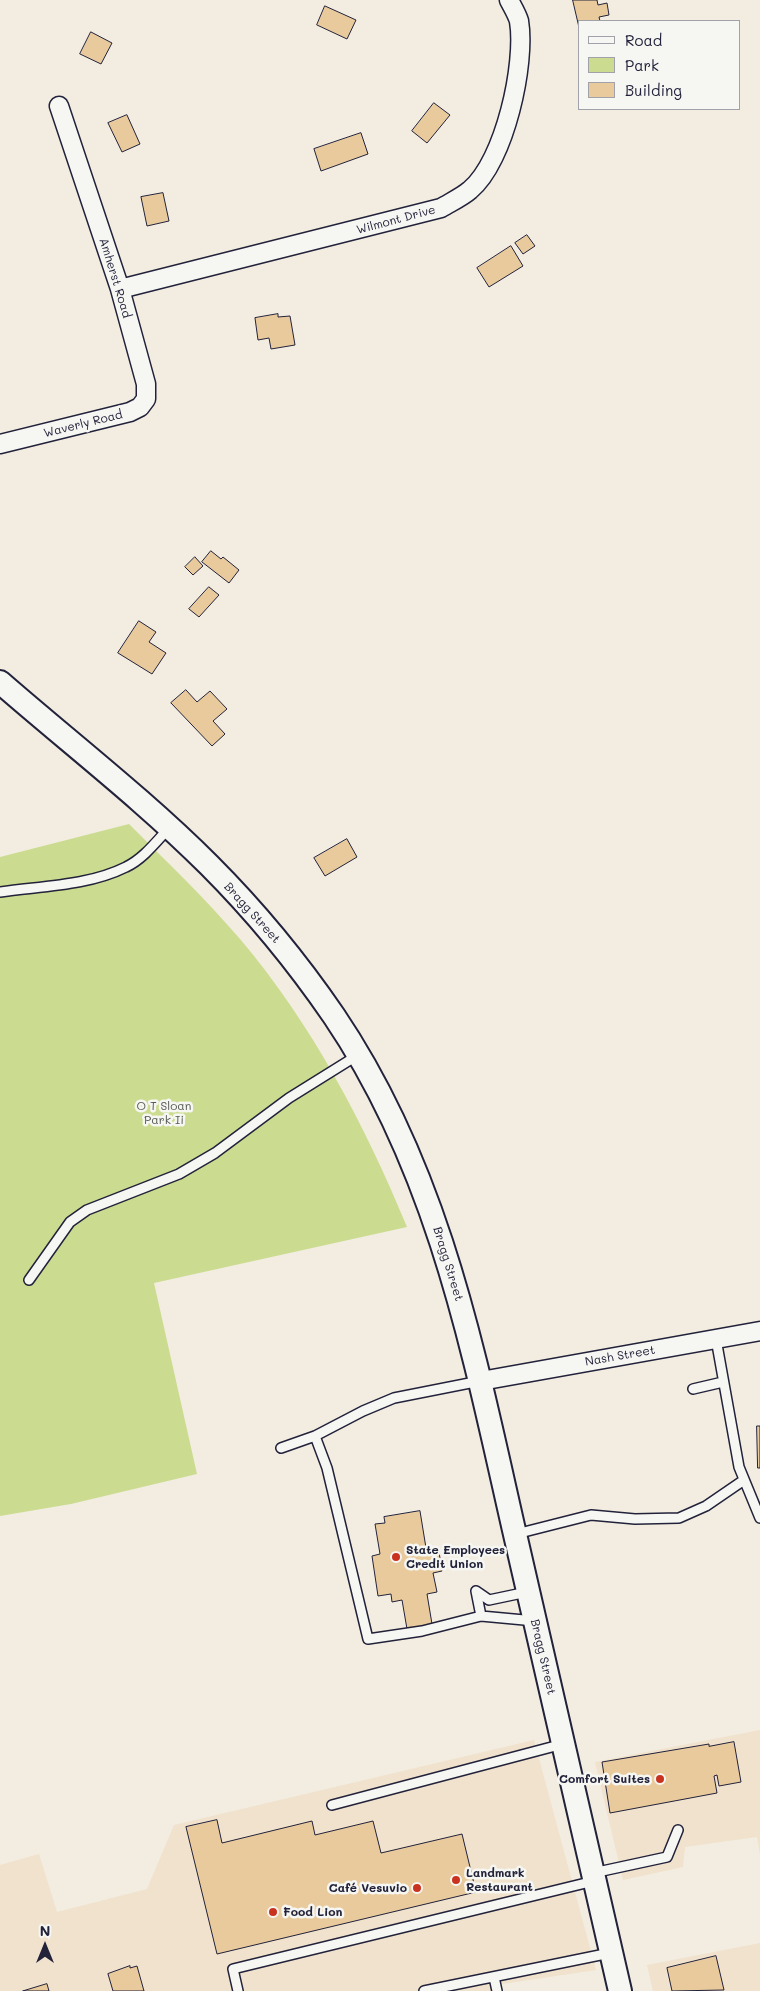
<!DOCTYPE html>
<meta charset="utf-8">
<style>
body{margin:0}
#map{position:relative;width:760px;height:1991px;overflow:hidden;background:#f3ede1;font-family:Mali,sans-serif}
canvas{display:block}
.legend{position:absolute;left:578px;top:20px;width:162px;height:90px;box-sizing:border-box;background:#f6f6f2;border:1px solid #a1a1a9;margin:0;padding:6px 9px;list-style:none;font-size:15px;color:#22223b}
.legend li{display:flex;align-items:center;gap:10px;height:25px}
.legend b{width:25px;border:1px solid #a1a1a9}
.north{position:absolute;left:20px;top:1921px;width:50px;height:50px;-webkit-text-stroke:4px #f6f6f2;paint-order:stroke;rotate:0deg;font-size:14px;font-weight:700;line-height:20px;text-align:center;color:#22223b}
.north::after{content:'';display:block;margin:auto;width:18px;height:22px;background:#22223b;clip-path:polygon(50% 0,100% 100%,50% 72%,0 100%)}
</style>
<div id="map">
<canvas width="760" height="1991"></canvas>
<ul class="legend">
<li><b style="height:6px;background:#f6f6f2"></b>Road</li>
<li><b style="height:14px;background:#cbdc90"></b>Park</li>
<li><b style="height:14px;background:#e9ca9c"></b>Building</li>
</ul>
<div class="north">N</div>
</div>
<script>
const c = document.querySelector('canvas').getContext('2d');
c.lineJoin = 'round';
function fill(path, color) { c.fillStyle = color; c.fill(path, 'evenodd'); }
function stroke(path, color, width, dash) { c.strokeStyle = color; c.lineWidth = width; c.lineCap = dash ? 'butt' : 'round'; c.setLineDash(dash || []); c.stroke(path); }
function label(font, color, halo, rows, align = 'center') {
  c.font = font + ' Mali,sans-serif'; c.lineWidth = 5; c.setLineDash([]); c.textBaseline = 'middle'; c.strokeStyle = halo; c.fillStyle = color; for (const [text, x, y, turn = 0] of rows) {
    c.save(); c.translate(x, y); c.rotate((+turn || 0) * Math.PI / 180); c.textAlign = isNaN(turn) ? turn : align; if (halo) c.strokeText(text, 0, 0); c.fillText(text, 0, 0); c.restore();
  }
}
fill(new Path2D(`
 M760,1730V1855L757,1837L685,1847L683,1867L623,1880L595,1762Z
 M534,1740L596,1970L496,1985L497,1991H0V1865L39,1854L57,1912L147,1889L174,1825Z
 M760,1943V1991H653L647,1965Z`), '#f0e2cc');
fill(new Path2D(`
 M129,824C167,862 206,899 240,939C312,1024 365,1125 407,1227L154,1283L197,1474L71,1504L0,1516V857Z`), '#cbdc90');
const building = new Path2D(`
 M573,0H597L598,5L607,3L609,15L599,17L600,21H579V27Z
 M325,6L356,20L347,39L317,25Z
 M91,32L112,43L101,64L80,54Z
 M434,103L450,115L427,143L412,131Z
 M127,115L140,144L122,152L108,123Z
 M361,133L368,154L321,171L314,149Z
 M163,193L169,221L147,226L141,197Z
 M527,235L535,246L523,254L515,243Z
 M511,246L523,266L489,287L477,268Z
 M278,314V317L290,316L295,345L271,349L269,338L258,340L255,318Z
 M211,551L221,559L223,557L239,570L229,583L202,562Z
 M195,557L203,566L193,575L185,567Z
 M209,587L219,595L199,617L189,609Z
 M139,621L156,632L149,642L166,653L152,674L118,653Z
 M186,690L197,702L210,691L227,709L213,721L225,734L212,746L171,703Z
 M347,839L357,857L325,876L314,858Z
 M757,1426H760V1468H758Z
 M420,1511L427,1554L439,1552L442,1571L433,1573L437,1592L427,1594L432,1624L407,1629L402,1600L392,1602L391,1594L378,1596L372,1556L380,1554L375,1524L385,1523L384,1517Z
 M734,1742L741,1782L719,1786L717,1775L714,1776L717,1793L610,1813L602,1762L709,1744V1746Z
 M217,1820L222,1843L312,1821L315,1835L373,1821L381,1853L462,1834L476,1892L217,1954L186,1827Z
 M716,1956L724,1990L672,1991L667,1968Z
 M130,1966V1968L137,1966L144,1991H113L108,1974Z
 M47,1984L49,1991H23Z`);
fill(building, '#e9ca9c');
stroke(building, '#22223b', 1);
const service = new Path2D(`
 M0,892C41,886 88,886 126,867C143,859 156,842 169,828
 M29,1280L70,1222L87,1210L179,1174L215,1153L289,1098L358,1055
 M716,1339L739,1467L760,1518
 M693,1389L723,1382
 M315,1436L327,1468L368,1639L422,1631L481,1616L535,1621
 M281,1448L315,1436L363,1411L394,1398L480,1381
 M516,1534L591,1515L635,1519L679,1518L706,1506L744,1480
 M476,1591L489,1600L527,1592
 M476,1591L481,1616
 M332,1805L563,1744
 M593,1873L667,1857L678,1830
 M494,1977L497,1991
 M238,1991L233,1969L594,1881
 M424,1991L610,1953`);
const minor = new Path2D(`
 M120,289L441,208C451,202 462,197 470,190C505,161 526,63 519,21C517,14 512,6 509,0
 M0,444L130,412L140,407L146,399V384L120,289L59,106
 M481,1381L760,1331`);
const tertiary = new Path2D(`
 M0,682C70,743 144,800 209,865C255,911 297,962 334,1016C439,1171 473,1350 514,1530C550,1683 584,1837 620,1991`);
stroke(service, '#22223b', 12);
stroke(minor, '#22223b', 21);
stroke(tertiary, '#22223b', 26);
stroke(service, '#f6f6f2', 9);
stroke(minor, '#f6f6f2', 18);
stroke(tertiary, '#f6f6f2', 22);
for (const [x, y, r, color] of [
 [396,1557,5,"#c8321e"],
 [660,1779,5,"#c8321e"],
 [456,1880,5,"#c8321e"],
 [417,1888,5,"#c8321e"],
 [273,1912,5,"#c8321e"]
]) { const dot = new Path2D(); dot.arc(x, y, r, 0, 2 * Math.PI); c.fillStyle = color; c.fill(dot); stroke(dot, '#f6f6f2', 2); }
label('12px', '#22223b', '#f6f6f2', [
 ["Wilmont Drive",396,220,-15],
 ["Amherst Road",115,278,73],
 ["Waverly Road",83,424,-14],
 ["Bragg Street",252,913,48],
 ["Bragg Street",448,1264,73],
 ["Nash Street",620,1356,-10],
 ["Bragg Street",543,1657,77]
]);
label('12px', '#555a54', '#f6f6f2', [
 ["O T Sloan",164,1106],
 ["Park Ii",164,1120]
]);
label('bold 12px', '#22223b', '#f6f6f2', [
 ["State Employees",406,1550],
 ["Credit Union",406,1564],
 ["Comfort Suites",650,1779,"right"],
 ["Landmark",466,1873],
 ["Restaurant",466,1887],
 ["Café Vesuvio",407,1888,"right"],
 ["Food Lion",283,1912]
], 'left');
</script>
